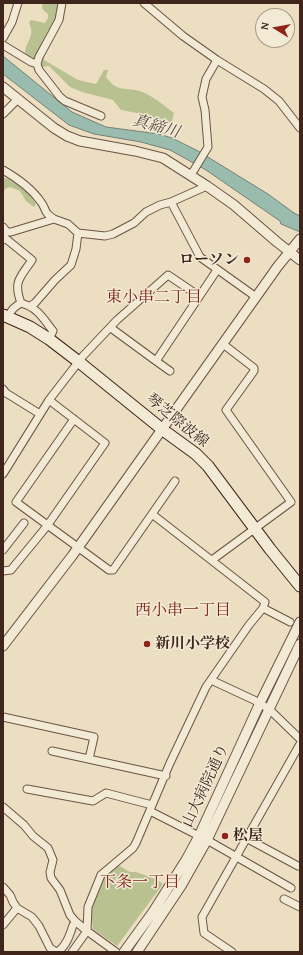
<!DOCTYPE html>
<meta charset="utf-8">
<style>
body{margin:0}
#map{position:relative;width:303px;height:955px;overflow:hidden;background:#ecdec0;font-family:"Gentium Book Plus",serif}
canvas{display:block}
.frame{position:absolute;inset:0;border:4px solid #40251c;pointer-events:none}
.north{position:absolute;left:255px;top:8px;width:40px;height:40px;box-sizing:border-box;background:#f3ead6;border:1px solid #ab9b8c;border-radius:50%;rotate:281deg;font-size:11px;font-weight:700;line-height:16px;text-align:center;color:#40251c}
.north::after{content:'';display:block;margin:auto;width:14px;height:18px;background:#8f2418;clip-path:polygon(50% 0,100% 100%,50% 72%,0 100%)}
</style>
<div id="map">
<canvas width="303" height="955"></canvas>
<div class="frame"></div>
<div class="north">N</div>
</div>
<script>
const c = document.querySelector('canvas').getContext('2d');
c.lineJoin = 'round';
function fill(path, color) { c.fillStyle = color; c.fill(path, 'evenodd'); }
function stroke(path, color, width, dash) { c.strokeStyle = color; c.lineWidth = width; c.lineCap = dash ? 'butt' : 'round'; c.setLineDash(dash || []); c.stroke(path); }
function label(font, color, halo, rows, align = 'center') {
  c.font = font + ' "Gentium Book Plus","Noto Serif JP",serif'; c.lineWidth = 3; c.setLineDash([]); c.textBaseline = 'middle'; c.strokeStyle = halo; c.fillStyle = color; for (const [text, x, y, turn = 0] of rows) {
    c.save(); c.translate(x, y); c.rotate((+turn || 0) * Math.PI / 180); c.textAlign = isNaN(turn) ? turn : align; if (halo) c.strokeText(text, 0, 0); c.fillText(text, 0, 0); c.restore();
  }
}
fill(new Path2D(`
 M43,3H58L54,24L44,53V60L78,80L96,84L104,70H108L106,77C119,95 127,85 145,93C155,98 165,106 174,113L172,121L170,124L157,121L142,114L121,110L113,100L82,92L70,87L49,66L43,67L25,54C25,41 36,37 29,23L31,20L45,23L48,18V14L43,10L42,7Z
 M3,178C18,178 29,192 36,204L34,207L26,201L20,191L10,187L5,189L3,193Z
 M118,865L130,872H136L156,879L163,884L117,946L93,929L91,909L104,875Z`), '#b9c191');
const water = new Path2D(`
 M3,56L72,112L106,127L159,134L172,138L198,151L268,194L294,213L300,216V232L281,224L280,221L206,170L170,150L141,142L94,134L69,125L3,74Z`);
fill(water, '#99bcaf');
stroke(water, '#758074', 1);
const minor = new Path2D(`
 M62,3L59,20L51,35L39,57L37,64L39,70L60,97L65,101L101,116
 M144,3L183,36L217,60L264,89L279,101L300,128
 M3,38L12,22L18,3
 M3,45L31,62L37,64
 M3,114L18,99
 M3,170C17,178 32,189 41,202C47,210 43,212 54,219
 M191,175L208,147L205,110L202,97L206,79L217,60
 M171,202L200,257L256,297
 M3,227L7,232H11L54,219L68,224L78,233L105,236L113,234L134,223L146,212L160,205L171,202L207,186
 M3,240L5,238L32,260C20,278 13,281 21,303
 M30,306L35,303L55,280L71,265L76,249L78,233
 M8,317C11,310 14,307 21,303C38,308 42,317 53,331L49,339
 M111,328L156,361L217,270
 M156,361L170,371
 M3,389L6,393L40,414
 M74,419L16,502L109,570H113L175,481
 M3,474L49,400L83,356L117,320L168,275L199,296
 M3,550L24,523
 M212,560L291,502L226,410L254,371V368L223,344
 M3,571L11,570L15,565L47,526L105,443L49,400
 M263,608L290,622
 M211,680L254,700L269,709L300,739
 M3,717L94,737L89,759
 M52,751L166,776
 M27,789L93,801L106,793L152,805
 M3,807L24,825L33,836L48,848L53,860L50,872L51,878L60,890L70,915L75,921L87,931L72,952
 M150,811L199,836
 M246,838L298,866
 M207,840L291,888
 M3,887L10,895L13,902L17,908L32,917L39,926L50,948L56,952
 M284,899L300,907
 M3,925L17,908
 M57,952C66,947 70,935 73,925
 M116,952L87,931L88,907L101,875L133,848L136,843L170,763L206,687L249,625L263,608L265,602L152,514
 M232,952L204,933L202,917L300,744`);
const tertiary = new Path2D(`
 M3,87L54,128L67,136L80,141L135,151L163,158L207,186L234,205L277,242L300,260
 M3,646L72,556L278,266L300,239
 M124,952L153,912L186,860L199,836L260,703L300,622
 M137,952L181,886L207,840L300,644`);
const secondary = new Path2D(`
 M3,315L30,327L49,339L79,362L163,430L196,454L208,466L270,549L300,586`);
stroke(minor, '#6b5345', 9);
stroke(tertiary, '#6b5345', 11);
stroke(secondary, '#40251c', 13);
stroke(minor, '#f3ead6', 7);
stroke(tertiary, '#f3ead6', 9);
stroke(secondary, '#f3ead6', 11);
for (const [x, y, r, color] of [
 [247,260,4,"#8f2418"],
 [147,644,4,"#8f2418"],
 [225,836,4,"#8f2418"]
]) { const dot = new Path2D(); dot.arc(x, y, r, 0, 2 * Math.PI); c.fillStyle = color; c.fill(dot); stroke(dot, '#f3ead6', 1.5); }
label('bold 15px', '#40251c', '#f3ead6', [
 ["ローソン",239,260,"right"],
 ["新川小学校",155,644],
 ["松屋",233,836]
], 'left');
label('15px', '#40251c', '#f3ead6', [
 ["琴芝際波線",177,421,39],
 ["山大病院通り",206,786,-65]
]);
label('italic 16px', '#564b41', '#f3ead6', [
 ["真締川",156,127,16]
]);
label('16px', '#7a1f14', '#f3ead6', [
 ["東小串二丁目",154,298],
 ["西小串一丁目",183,611],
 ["下条一丁目",140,883]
]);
</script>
